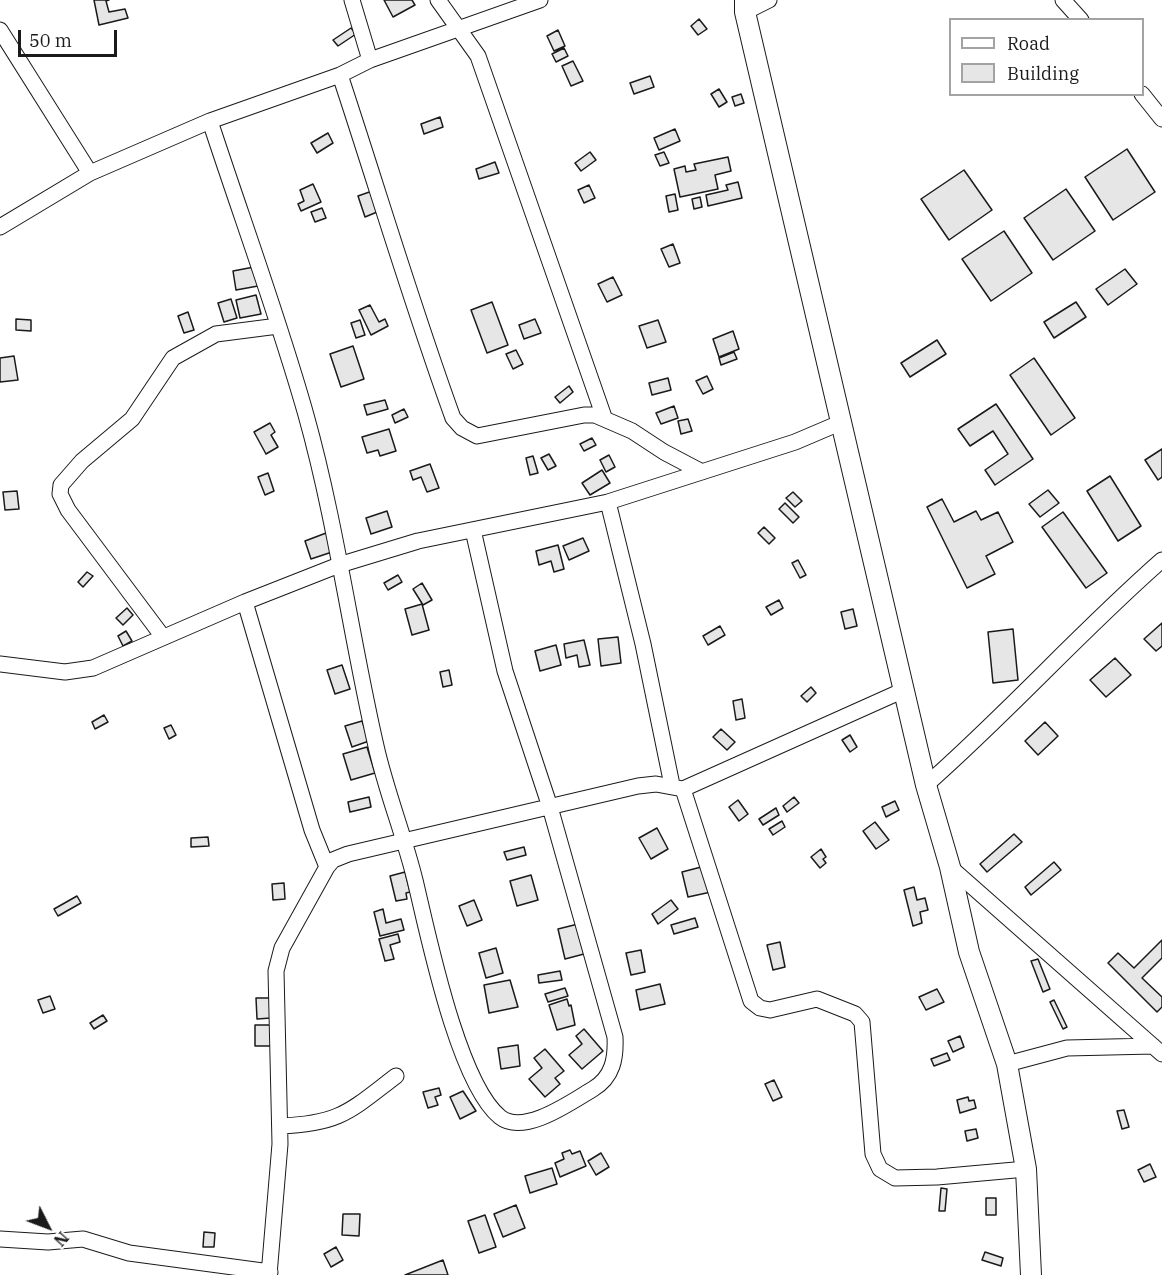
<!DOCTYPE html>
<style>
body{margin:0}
#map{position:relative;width:1162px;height:1275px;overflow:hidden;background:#fff;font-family:"IBM Plex Serif",serif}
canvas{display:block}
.legend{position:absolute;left:949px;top:18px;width:195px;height:78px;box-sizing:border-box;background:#fff;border:2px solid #a3a3a3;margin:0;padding:8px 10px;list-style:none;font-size:18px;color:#1a1a1a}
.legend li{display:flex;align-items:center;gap:12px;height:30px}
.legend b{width:30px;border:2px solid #a3a3a3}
.north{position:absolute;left:18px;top:1197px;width:60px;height:60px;-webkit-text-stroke:4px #fff;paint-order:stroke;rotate:132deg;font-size:16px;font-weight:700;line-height:24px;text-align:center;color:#1a1a1a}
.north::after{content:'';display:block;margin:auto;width:21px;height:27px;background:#1a1a1a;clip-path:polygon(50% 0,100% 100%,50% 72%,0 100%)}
.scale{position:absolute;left:18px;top:30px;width:99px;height:27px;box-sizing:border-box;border:3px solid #1a1a1a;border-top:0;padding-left:8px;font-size:18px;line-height:21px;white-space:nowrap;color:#1a1a1a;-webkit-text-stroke:4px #fff;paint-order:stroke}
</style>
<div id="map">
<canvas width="1162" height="1275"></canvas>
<ul class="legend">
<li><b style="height:8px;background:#fff"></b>Road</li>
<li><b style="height:16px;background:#e6e6e6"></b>Building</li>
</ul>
<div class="north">N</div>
<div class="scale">50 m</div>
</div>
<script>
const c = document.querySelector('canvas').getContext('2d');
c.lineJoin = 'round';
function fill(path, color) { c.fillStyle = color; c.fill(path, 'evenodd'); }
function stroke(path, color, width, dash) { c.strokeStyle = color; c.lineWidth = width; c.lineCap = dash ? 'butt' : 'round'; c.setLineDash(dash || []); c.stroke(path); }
const building = new Path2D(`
 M94,0H109L106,1L109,12L125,9L128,18L99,25Z
 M384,0H412L415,5L393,17Z
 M699,19L707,29L698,35L691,26Z
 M351,28L356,34L338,46L333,40Z
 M558,30L565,46L554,51L547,36Z
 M564,48L568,56L556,62L552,54Z
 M573,61L583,81L571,86L562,66Z
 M650,76L654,87L634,94L630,83Z
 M719,89L727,102L719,107L711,94Z
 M741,94L744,103L735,106L732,97Z
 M440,117L443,127L424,134L421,124Z
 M675,129L680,141L659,150L654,138Z
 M328,133L333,143L317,153L311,143Z
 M1127,149L1155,192L1113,220L1085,177Z
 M590,152L596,160L581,171L575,163Z
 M664,152L669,163L660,166L655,155Z
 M728,157L731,171L715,175L718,189L680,197L674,169L685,166L686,172L696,170L694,164Z
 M495,162L499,173L479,179L476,169Z
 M964,170L992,210L949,240L921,199Z
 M738,182L742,198L708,206L706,195L728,190L726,185Z
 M313,184L321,202L301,211L298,204L304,201L300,190Z
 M589,185L595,198L584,203L578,190Z
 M1066,189L1095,231L1053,260L1024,218Z
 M375,190L382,210L365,217L358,196Z
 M675,194L678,210L669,212L666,196Z
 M700,197L702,207L694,209L692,199Z
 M322,208L326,218L315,222L311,212Z
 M1004,231L1032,273L991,301L962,259Z
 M673,244L680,263L669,267L661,249Z
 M254,267L258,286L236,290L233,271Z
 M1125,269L1137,284L1108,305L1096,289Z
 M613,277L622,295L607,302L598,284Z
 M256,295L261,314L240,318L236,300Z
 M231,299L237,318L224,322L218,303Z
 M492,302L508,345L487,353L471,310Z
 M1076,302L1086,317L1054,338L1044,322Z
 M370,305L379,322L385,319L388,326L371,335L359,310Z
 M188,312L194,330L184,333L178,316Z
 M16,319L31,320V331L16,330Z
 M535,319L541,333L524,339L519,325Z
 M360,320L365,335L356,338L351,323Z
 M658,320L666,342L647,348L639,326Z
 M733,331L739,349L719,357L713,339Z
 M937,340L946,354L910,377L901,363Z
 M353,346L364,379L341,387L330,354Z
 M516,350L523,364L513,369L506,354Z
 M734,352L737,359L721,365L719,358Z
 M14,356L18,380L0,382V358Z
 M1034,358L1075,418L1051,435L1010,375Z
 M707,376L713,389L703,394L696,381Z
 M668,378L671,390L652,395L649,383Z
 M569,386L573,392L560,403L555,397Z
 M385,400L388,409L367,415L364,405Z
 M996,404L1033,459L995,485L985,470L1008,454L993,431L970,446L958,429Z
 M674,406L678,418L661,424L656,413Z
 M404,409L408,417L395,423L392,415Z
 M688,419L692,431L681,434L678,421Z
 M270,423L275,432L271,435L278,447L266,454L254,432Z
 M389,429L396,451L380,456L378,450L367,453L362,437Z
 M592,438L596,445L584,451L580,444Z
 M1162,449V477L1158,480L1145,460Z
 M549,454L556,466L548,470L541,458Z
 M609,455L615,467L606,472L600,460Z
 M533,456L538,473L530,475L526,458Z
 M430,464L439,488L427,492L421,477L413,480L410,471Z
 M602,470L610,483L590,495L582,483Z
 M268,473L274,491L265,495L258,477Z
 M1110,476L1141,526L1118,541L1087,491Z
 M1048,490L1059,503L1040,517L1029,504Z
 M17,491L19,509L5,510L3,492Z
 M793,492L802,501L795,507L786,498Z
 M942,499L954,522L976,511L981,520L998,512L1013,542L986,556L995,574L967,588L927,507Z
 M785,503L799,517L793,523L779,509Z
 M387,511L392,527L371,534L366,518Z
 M1063,512L1107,573L1086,588L1042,527Z
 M764,527L775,538L769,544L758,533Z
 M334,530L341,549L311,559L305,541Z
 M583,538L589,551L569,560L563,546Z
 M558,545L564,569L554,572L551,561L539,565L536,551Z
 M798,560L806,575L800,578L792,563Z
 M87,572L93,576L83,587L78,582Z
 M398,575L402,582L388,590L384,583Z
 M422,583L432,600L423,605L413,589Z
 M779,600L783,608L771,615L766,607Z
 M422,604L429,630L412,635L405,609Z
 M127,608L133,615L123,625L116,618Z
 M853,609L857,626L845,629L841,612Z
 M1162,623V646L1156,651L1144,639Z
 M720,626L725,635L708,645L703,636Z
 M1013,629L1018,680L993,683L988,632Z
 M126,631L132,641L123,646L118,636Z
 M618,637L621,663L601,666L598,639Z
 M584,640L590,665L579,667L577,655L566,658L564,644Z
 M556,645L561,665L540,671L535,651Z
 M1115,658L1131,675L1106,697L1090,680Z
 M342,665L350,689L335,694L327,670Z
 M449,670L452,685L443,687L440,672Z
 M811,687L816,693L807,702L801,696Z
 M742,699L745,718L736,720L733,701Z
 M104,715L108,722L95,729L92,722Z
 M362,721L369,741L352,747L345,726Z
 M1045,722L1058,736L1038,755L1025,741Z
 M171,725L176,735L169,739L164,728Z
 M721,729L735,742L727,750L713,737Z
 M850,735L857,747L850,752L842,740Z
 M367,747L375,773L351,780L343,754Z
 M369,797L371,807L350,812L348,802Z
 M794,797L799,803L787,812L783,806Z
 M738,800L748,814L739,821L729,807Z
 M895,801L899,810L886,817L882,807Z
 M776,808L779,815L763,825L759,819Z
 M782,821L785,827L773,835L769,829Z
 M875,822L889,840L876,849L863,831Z
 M657,828L668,849L651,859L639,838Z
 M1014,834L1022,842L987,872L980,864Z
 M208,837L209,846L191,847V838Z
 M524,847L526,855L507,860L504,852Z
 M821,849L826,857L823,859L826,863L820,868L811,857Z
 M1054,862L1061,870L1031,895L1025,887Z
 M705,866L711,892L688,897L682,872Z
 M405,872L410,892L406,893L407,899L396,901L390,876Z
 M531,875L538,900L517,906L510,881Z
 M284,883L285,899L273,900L272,884Z
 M914,887L917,900L925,898L928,910L920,912L922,923L913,926L904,890Z
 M77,896L81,903L58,916L54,909Z
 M474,900L482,920L467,926L459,906Z
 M671,900L678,909L658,924L652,914Z
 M383,909L386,923L401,919L404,930L380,936L374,912Z
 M695,918L698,927L674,934L671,925Z
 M578,924L584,954L565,959L558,929Z
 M398,934L400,942L390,945L394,959L385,961L379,939Z
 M1162,940V958L1142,978L1162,997V1007L1157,1012L1108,963L1118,953L1134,968Z
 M780,942L785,967L773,970L767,945Z
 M496,948L503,973L486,978L479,953Z
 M641,950L645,972L631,975L626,953Z
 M1038,959L1050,989L1043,992L1031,961Z
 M560,971L562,980L539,983L538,975Z
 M510,980L518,1007L489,1013L484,985Z
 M660,984L665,1004L640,1010L636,990Z
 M565,988L568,996L548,1002L545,994Z
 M937,989L944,1002L926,1010L919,997Z
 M50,996L55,1009L43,1013L38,1000Z
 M256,998H270L271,1018L257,1019Z
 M567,999L569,1006L571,1005L575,1025L557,1030L549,1005Z
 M1054,1000L1067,1027L1063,1029L1050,1002Z
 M103,1015L107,1021L94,1029L90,1023Z
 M255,1025H271V1046H255Z
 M584,1029L603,1051L582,1069L569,1055L582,1044L576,1036Z
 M960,1036L964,1047L953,1052L948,1041Z
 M518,1045L520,1066L501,1069L498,1048Z
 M545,1049L564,1071L555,1078L560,1084L545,1097L529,1079L542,1068L534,1058Z
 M947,1053L950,1060L934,1066L931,1059Z
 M774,1080L782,1097L773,1101L765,1084Z
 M439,1088L441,1095L435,1097L438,1105L428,1108L423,1092Z
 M463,1091L476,1111L460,1119L450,1097Z
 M968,1097L969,1101L974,1100L976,1108L960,1113L957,1100Z
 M1124,1110L1129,1127L1122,1129L1117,1111Z
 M976,1129L978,1138L967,1141L965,1131Z
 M570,1150L572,1154L580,1151L586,1166L560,1177L555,1163L564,1159L562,1153Z
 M601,1153L609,1167L596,1175L588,1161Z
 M1150,1164L1156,1177L1144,1182L1138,1170Z
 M552,1168L557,1184L530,1193L525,1176Z
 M941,1188L947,1189L945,1211H939Z
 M986,1198H996V1215H986Z
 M516,1205L525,1228L503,1237L494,1214Z
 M343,1214H360L359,1236L342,1235Z
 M485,1215L496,1247L479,1253L468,1221Z
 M204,1232L215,1233L214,1247H203Z
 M336,1247L343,1260L331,1267L324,1254Z
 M985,1252L1003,1258L1001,1266L982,1260Z
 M443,1260L448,1275H405Z`);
fill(building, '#e6e6e6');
stroke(building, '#1a1a1a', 1.5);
const minor = new Path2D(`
 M352,0L370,60
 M438,0L478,56L604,417
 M1063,0L1081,20
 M745,12L769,0
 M0,30L90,173
 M340,75C378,190 412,305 453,418L462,428L477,436L584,415H595L632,431L664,452L702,472
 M1142,94L1162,119
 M210,121C242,219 278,316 306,415C336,522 351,637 376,746C386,791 404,835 415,880C428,934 458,1083 500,1117C524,1136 571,1102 593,1089C613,1077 616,1058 615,1037L550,807L505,671L473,530
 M0,227L90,173L210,121L340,75L370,60L540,0
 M608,502L643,644L672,785
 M245,602L312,830L327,867
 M163,637L68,510L60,494L61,485L82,461L132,419L173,358L216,334L278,326
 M0,664L65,672L93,668L245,602L339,565L418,541L608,502L795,442L842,422
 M926,785C1008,713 1080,632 1162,560
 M683,789L751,1001L760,1008L770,1010L817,999L855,1014L862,1022L873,1154L880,1169L895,1178L937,1177L1026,1169
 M950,867L1162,1054
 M1007,1064L1067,1048L1153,1046
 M280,1126C340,1124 350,1111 396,1076
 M0,1239L48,1242L83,1239L129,1253L270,1272
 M269,1275L280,1144L276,971L282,948L327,867L333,860L348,854L638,786L656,784L683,789L904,690`);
const major = new Path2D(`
 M745,0V12L926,785L950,867L969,952L1007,1064L1026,1169L1031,1275`);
stroke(minor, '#1a1a1a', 17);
stroke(major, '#1a1a1a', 22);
stroke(minor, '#fff', 15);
stroke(major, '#fff', 20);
</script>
